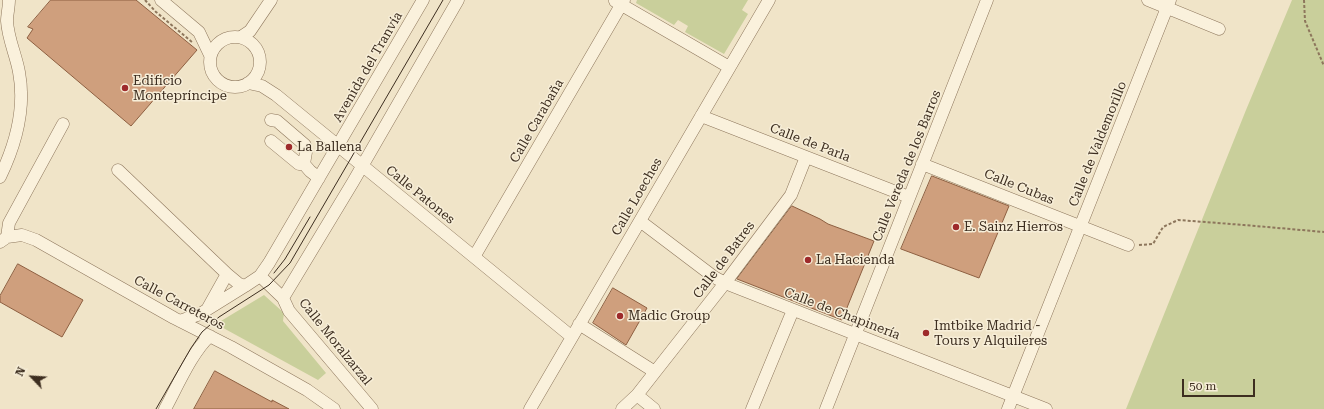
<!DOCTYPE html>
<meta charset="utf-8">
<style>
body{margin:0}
#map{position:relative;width:1324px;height:409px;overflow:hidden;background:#f0e4c8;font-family:"Roboto Serif",serif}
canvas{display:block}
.north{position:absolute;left:12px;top:357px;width:40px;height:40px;-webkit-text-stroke:3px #f7eed8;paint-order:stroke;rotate:295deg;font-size:11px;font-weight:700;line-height:16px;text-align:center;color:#3d2e20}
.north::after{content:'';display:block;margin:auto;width:14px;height:18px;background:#3d2e20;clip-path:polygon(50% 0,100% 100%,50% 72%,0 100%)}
.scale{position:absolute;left:1182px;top:379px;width:73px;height:18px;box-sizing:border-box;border:2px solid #3d2e20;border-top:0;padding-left:5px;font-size:12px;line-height:14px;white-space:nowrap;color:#3d2e20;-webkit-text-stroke:3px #f7eed8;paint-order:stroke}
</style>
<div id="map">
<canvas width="1324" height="409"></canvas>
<div class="north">N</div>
<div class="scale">50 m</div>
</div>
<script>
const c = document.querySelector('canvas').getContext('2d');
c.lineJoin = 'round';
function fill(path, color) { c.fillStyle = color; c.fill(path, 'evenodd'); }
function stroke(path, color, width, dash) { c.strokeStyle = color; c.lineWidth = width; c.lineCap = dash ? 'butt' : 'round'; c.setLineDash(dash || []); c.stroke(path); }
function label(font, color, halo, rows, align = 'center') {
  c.font = font + ' "Roboto Serif",serif'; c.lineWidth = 3; c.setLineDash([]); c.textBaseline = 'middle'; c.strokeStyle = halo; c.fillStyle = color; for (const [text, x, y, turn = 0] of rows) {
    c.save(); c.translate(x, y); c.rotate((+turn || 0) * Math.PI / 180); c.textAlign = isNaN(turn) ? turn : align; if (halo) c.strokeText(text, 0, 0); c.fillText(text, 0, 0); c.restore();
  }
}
fill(new Path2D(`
 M637,0H748L742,10L748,14L724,54L685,32L688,26L678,20L674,25L636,3Z
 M1292,0H1324V409H1126L1246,110Z
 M264,295L284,313L283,321L326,373L318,380L216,324Z`), '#c9cf9b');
const building = new Path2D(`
 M51,0H136L197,50L131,126L27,38L33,29L28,27Z
 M932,176L1009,206L979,278L901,249Z
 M792,206L820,219L828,224L874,241L842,320L737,279Z
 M18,264L83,300L62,337L0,302V296Z
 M613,288L647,308L626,345L593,323Z
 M215,371L272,402V400L289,409H194Z`);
fill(building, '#cf9f7d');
stroke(building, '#8d5f41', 1);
const minor = new Path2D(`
 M161,0L199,32L210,55
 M1148,0L1219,29
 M615,1L729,67
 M241,37L250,31L271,0
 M210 62a25 25 0 1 1 50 0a25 25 0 1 1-50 0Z
 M248,83L262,86L276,95L572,337
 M701,116L909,197
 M271,120L277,121L305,145L306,152L304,164L310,171L319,178
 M271,141L299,164H304
 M922,164L1128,245
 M118,170L227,274
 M0,177C16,144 26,109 19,72C16,55 8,39 7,21C7,15 9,7 9,0
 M640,221L714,277L725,283L1046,409
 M7,237L22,235L36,240L174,318L231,347L307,390L334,409
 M0,242L7,237L9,223L63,124
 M474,257L624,0
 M260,276L283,298L289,311L372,409
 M283,298L353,182L458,0
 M208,308L227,274L239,284L245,286
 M180,321L200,314L245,286L260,276L269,263L423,0
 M579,324L655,372
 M637,395L654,409
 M165,409C176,389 193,350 210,336
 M530,409L769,0
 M622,409L637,395L655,372L725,283L791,195L806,157
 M752,409L793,310
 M826,409L987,0
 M1008,409L1170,0`);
stroke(minor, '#8d765c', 13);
stroke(new Path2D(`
 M145,0L156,12L192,42
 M1304,0L1305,21L1324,66
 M1139,245L1153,244L1163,227L1178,220L1244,225L1324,232`), '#8d765c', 2, [3, 2]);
stroke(minor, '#faf1dc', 12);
stroke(new Path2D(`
 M274,273L285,259L310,217
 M156,409L191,348L202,332L219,317L269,285L290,263L443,0`), '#3d2e20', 1);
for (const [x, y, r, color] of [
 [125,88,4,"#9e2a2b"],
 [289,147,4,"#9e2a2b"],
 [956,227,4,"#9e2a2b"],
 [808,260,4,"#9e2a2b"],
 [620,316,4,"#9e2a2b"],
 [926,333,4,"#9e2a2b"]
]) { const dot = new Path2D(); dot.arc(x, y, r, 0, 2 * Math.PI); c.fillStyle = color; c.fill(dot); stroke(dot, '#f7eed8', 1.5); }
label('13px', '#3d2e20', '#f7eed8', [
 ["Avenida del Tranvía",368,67,-60],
 ["Calle Carabaña",537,121,-60],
 ["Calle de Parla",810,143,21],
 ["Calle de Valdemorillo",1098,144,-68],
 ["Calle Vereda de los Barros",907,166,-68],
 ["Calle Cubas",1019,187,22],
 ["Calle Patones",420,195,39],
 ["Calle Loeches",637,197,-60],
 ["Calle de Batres",724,260,-53],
 ["Calle Carreteros",179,303,28],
 ["Calle de Chapinería",842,314,21],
 ["Calle Moralzarzal",335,342,51]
]);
label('13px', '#3d2e20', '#f7eed8', [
 ["Edificio",133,81],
 ["Montepríncipe",133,96],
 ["La Ballena",297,147],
 ["E. Sainz Hierros",964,227],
 ["La Hacienda",816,260],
 ["Madic Group",628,316],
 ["Imtbike Madrid -",934,326],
 ["Tours y Alquileres",934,341]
], 'left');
</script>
